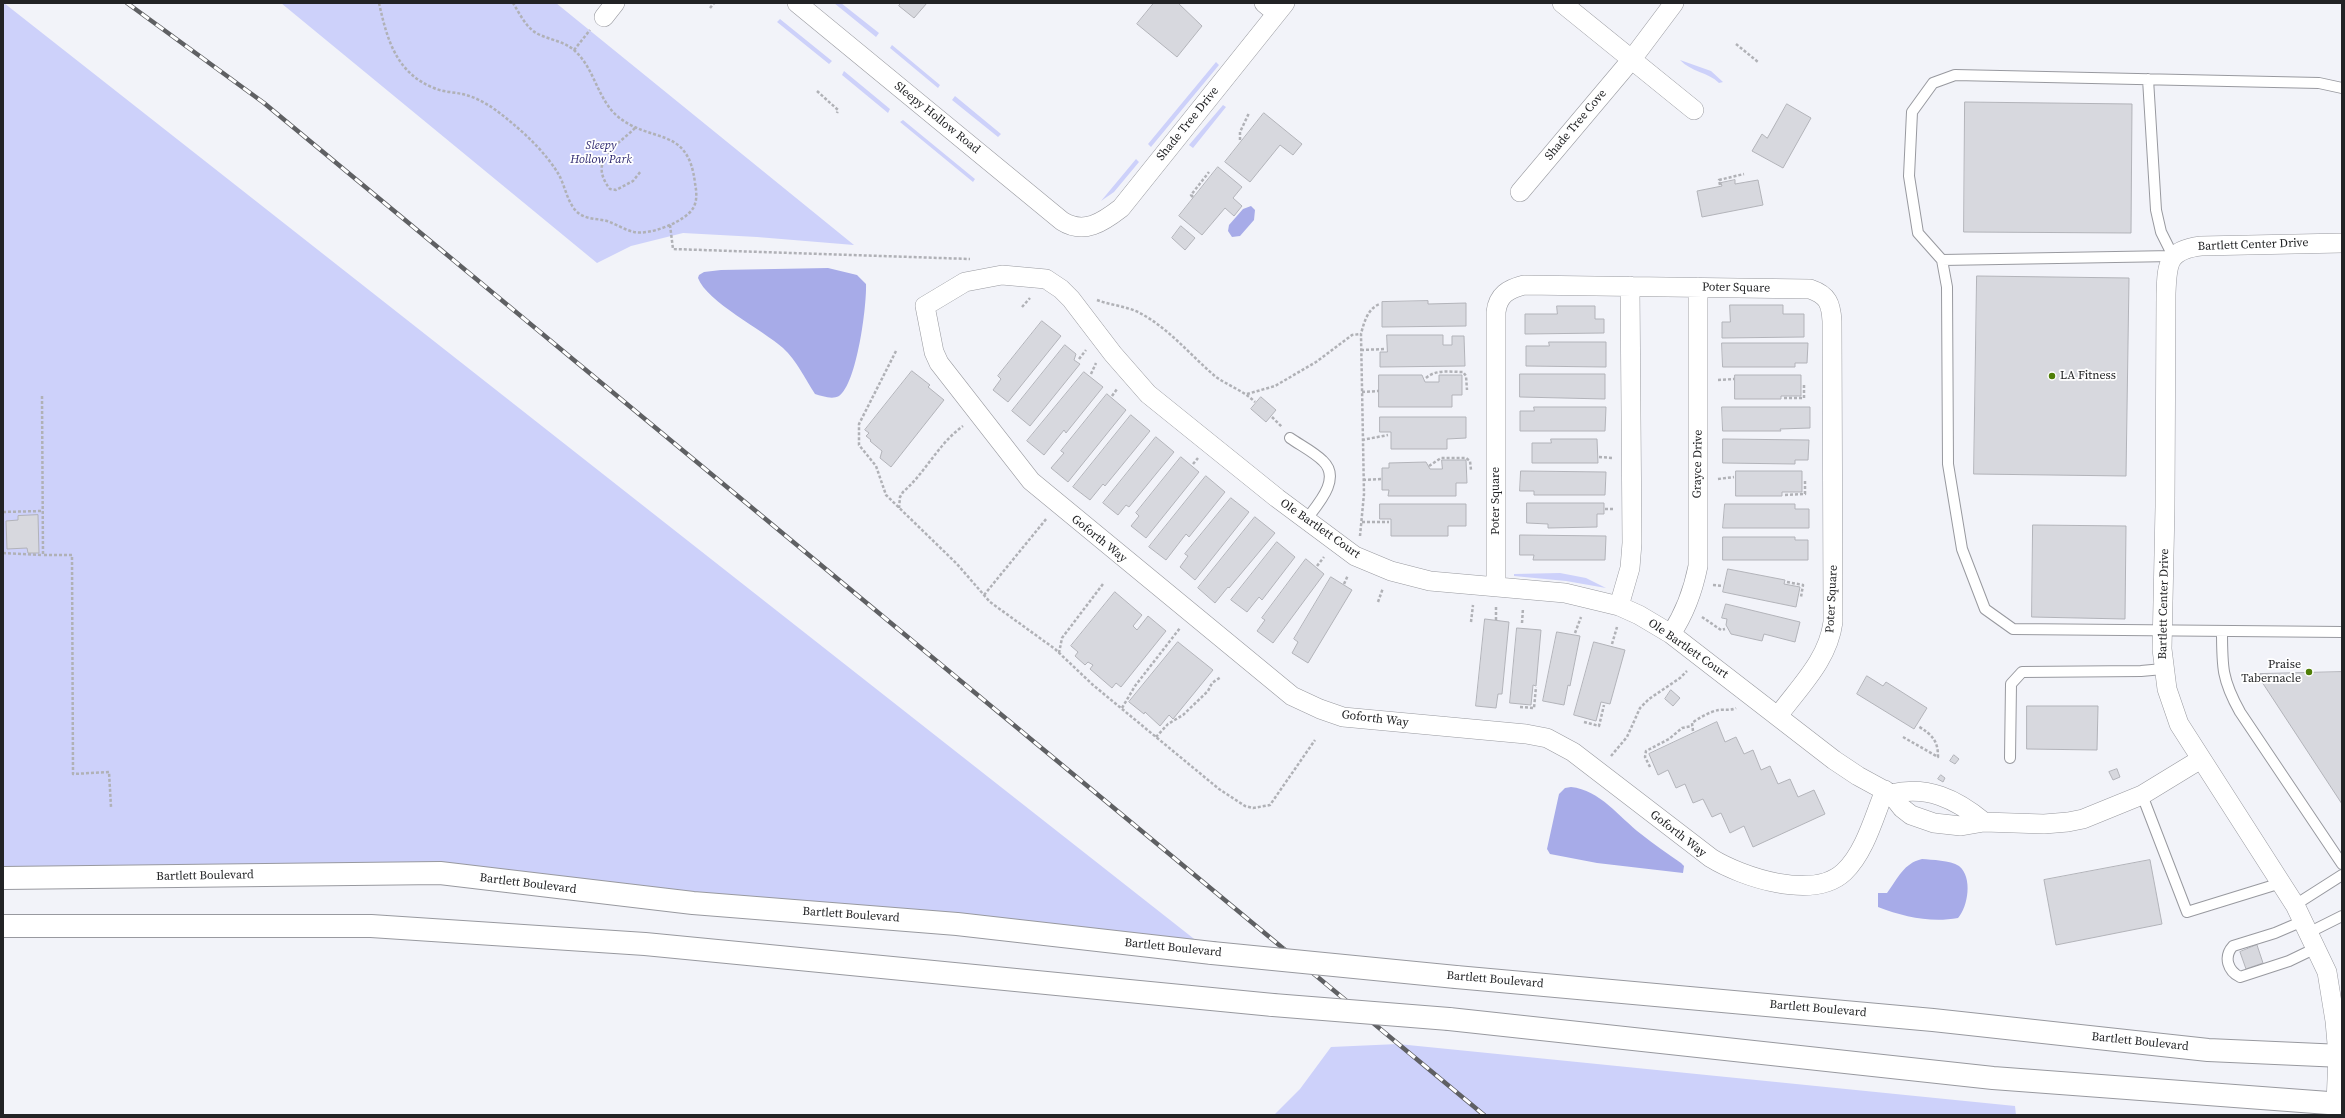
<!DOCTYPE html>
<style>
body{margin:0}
#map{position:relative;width:2345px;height:1118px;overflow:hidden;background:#f2f3f9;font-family:"Source Serif 4",serif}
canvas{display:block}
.frame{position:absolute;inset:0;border:4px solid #222325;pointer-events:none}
</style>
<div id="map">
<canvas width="2345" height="1118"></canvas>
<div class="frame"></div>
</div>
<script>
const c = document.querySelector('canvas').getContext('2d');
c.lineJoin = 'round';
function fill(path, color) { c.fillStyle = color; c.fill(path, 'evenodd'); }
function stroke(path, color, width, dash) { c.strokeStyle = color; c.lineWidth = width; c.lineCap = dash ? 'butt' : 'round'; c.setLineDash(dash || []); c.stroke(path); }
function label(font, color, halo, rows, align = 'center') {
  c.font = font + ' "Source Serif 4",serif'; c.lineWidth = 3.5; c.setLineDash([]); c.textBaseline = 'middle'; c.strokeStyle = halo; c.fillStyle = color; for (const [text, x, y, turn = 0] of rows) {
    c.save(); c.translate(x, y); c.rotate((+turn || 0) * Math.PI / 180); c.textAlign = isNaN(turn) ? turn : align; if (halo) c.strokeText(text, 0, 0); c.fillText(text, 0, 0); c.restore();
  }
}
fill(new Path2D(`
 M3,3H4L1212,953L440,873L3,878Z
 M281,3H556L854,245L757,237L683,233L631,246L597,263Z
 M834,3H841L879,33L876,37Z
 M780,19L832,61L829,64L777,22Z
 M892,45L940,85L938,88L890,48Z
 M1680,60L1711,71L1723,82L1719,83C1708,72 1691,72 1680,60Z
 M1216,62L1219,65L1151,147L1148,144Z
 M844,71L890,109L888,113L842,75Z
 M955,96L1001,134L998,137L952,100Z
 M1223,105L1226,107L1193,148L1189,145Z
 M903,120L975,179L973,182L900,122Z
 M1136,159L1139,162L1114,192L1101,201Z
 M1560,573L1586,578L1606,588L1566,581L1514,576V574Z
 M1398,1044L2015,1106L2016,1115H1274L1300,1089L1331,1047Z`), '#cdd1fa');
fill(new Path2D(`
 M1251,206L1255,210L1254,220L1240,236L1232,237L1228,231L1229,225L1243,209Z
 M828,268L857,275L866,284C867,305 857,384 839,396C832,400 822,396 815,394C805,379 797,361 783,348C763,330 707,302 698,278L699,275L704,272L721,270Z
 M1571,787C1600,790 1619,817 1641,834C1653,844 1667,853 1681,863L1684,866L1683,873L1597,863L1550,854L1547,849L1559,794L1565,788Z
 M1922,859C1932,860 1950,860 1959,866C1973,877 1968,907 1958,918C1931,923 1904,917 1878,907V893H1887C1898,878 1904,863 1922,859Z`), '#a7abe8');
const building = new Path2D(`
 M901,3H927L914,18L899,6Z
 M1154,3H1178L1202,26L1177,57L1137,24Z
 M1965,102L2132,104L2131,233L1964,232Z
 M1787,104L1811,118L1783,168L1752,151L1762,134L1767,138Z
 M1264,113L1302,144L1293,155L1280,145L1250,182L1225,162Z
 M1218,167L1242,187L1233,198L1242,206L1234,216L1225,208L1202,235L1179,216Z
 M1735,180V184L1758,180L1763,205L1702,217L1697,191L1722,186L1721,183Z
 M1181,226L1195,238L1185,250L1172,238Z
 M1977,276L2129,278L2126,476L1974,474Z
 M1428,301V304L1466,303V326L1382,327V302Z
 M1730,305H1783V314H1804V337L1722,338V322H1730Z
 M1557,306H1595V319H1604V333L1525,334V314H1557Z
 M1042,321L1061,336L1008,402L993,390L1001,379L998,376Z
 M1387,335H1443V345H1452V336H1464L1465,366L1380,367V352H1387Z
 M1549,342H1606V367L1526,366V346H1549Z
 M1722,343H1808L1807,363H1795V367H1723Z
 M1065,345L1076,354L1074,360L1080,364L1030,426L1012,411Z
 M912,371L930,385L928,387L944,400L891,467L880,458L882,451L870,441L871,440L866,436L869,433L865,430Z
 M1084,372L1103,387L1066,433L1064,430L1044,455L1027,441Z
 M1520,374H1605V399L1520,397Z
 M1379,375H1422L1425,382H1439V375H1462V395H1452V407H1379Z
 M1735,375H1801V396H1781V399H1735Z
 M1107,394L1126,410L1068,482L1051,468L1064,453L1061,451Z
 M1261,397L1276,410L1266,422L1251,409Z
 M1534,407H1606L1605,431H1520V411H1534Z
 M1722,407H1810V428L1780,429L1781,431H1723Z
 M1131,415L1150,431L1105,486L1103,484L1090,500L1073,487Z
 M1380,417H1466V438L1447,439V449H1391V432H1380Z
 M1156,437L1174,452L1129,507L1126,505L1118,515L1103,503Z
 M1551,439H1597L1598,463H1532V443H1551Z
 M1723,439L1809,440L1808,460H1795V464L1723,463Z
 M1181,457L1199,472L1146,538L1131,526L1139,516L1136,513Z
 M1442,460H1466L1467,483H1456V496H1388L1389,490H1382V468H1389V463L1426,462L1430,469H1442Z
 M1521,471L1606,472L1605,495H1534V491H1520Z
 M1736,471H1802V492H1782V496H1736Z
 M1206,476L1225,492L1189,537L1186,534L1166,560L1149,547Z
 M1231,498L1249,512L1195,580L1180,567L1188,556L1185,554Z
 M1527,503H1604V514H1597V527L1548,528V524L1527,523Z
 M1380,504H1466V526H1448V536H1391V519H1380Z
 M1725,504H1795V509H1809V528H1723Z
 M38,515L39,553H28L27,548L7,549L6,521L18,520V516Z
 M1255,517L1275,533L1229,588L1228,587L1215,603L1198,588Z
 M2033,525L2126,526L2125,619L2032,617Z
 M1520,535L1606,536L1605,560H1533L1534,555H1520Z
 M1723,537H1795V540H1808V560H1723Z
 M1277,542L1295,557L1262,600L1259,597L1247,612L1231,600Z
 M1306,559L1324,574L1273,643L1257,631L1265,620L1262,618Z
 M1728,569L1785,580L1784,584L1800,587L1796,607L1723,592Z
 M1331,577L1352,590L1308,663L1292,653L1298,642L1294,639Z
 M1115,592L1142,615L1133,626L1137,630L1148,616L1166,631L1121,687L1116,683L1112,688L1090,669L1093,665L1088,662L1085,665L1075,656L1078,652L1071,646Z
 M1726,604L1800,622L1795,642L1764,634L1762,641L1731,634L1726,625L1727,619L1722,618Z
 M1485,619L1509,622L1502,694H1498L1496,708L1476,706Z
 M1517,628L1541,630L1536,686L1533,685L1531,705L1510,703Z
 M1557,632L1580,636L1570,686L1568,685L1564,705L1543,701Z
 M1178,642L1213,670L1173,719L1169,715L1160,726L1145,712L1144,714L1129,702Z
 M1594,642L1625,650L1610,704L1601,702L1596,721L1574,715Z
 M2342,672V804L2260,679V674Z
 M1867,676L1883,686L1886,682L1927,708L1914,729L1857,694Z
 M1671,690L1680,698L1673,706L1665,699Z
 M2027,706H2098L2097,750L2027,749Z
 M1717,722L1725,742L1736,737L1744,754L1753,750L1761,770L1770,766L1778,784L1790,779L1798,797L1814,790L1825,814L1753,847L1744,826L1730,833L1721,813L1712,817L1703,799L1693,803L1685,784L1676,788L1668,770L1658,775L1649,754Z
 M1954,755L1959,759L1955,764L1950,761Z
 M2117,769L2120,777L2113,780L2109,772Z
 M1941,775L1945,778L1943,782L1938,779Z
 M2150,860L2162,924L2056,945L2044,880Z
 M2257,945L2263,963L2246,969L2240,952Z`);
fill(building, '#d7d8de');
stroke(building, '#b2b3b9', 1);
const lane = new Path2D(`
 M2148,79L2156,210L2161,232L2173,256L1942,260L1947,287L1948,464L1962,549L1985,609L2013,629L2342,632
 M1942,260L1918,233L1909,176L1912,112L1933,83L1955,75L2319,83L2342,88
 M1290,438C1300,445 1314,452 1323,461C1342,479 1317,505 1306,520
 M2222,631C2222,667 2222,680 2240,712L2342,864
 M2010,758L2011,684L2022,672L2141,671L2163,669
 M2142,795L2187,912L2281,883
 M2295,905L2342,875
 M2303,921L2275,933L2233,946C2223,957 2228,971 2240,977L2289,961L2316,948
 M2308,933L2342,916`);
const street = new Path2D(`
 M797,3L1062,221C1084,235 1103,222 1121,208L1285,3
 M1264,3L1276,13
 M1562,3L1694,110
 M604,17L615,3
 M1520,192L1632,59L1674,3
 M1496,587V312C1498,295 1508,289 1524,285L1810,289C1828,295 1831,304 1832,321L1833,622C1828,660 1800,686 1778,716
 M1619,606L1630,568L1632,543L1630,286
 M1671,634C1685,613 1693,591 1698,566V287
 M1885,790C1874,817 1865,852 1844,872C1813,901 1742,877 1711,858L1573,752L1547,738L1526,734L1343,717L1320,709L1292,696L1031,481L939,363L934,352L925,306L965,282L1002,275L1046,279L1061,289L1071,299L1113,354L1148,394L1277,498L1355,556L1391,571L1430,581L1565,593L1619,606L1639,615L1671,634L1834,760L1858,776L1891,794L1902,808L1911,815L1934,823L1961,826L1984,822L2044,824L2068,822L2083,819L2142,795L2201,759
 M1891,794C1927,785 1956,799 1984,822
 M2336,1104L2338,1055L2335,1021L2327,972L2295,905L2179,724L2167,689L2162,649L2165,507L2166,294C2167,264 2167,250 2201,246L2342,243`);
const secondary = new Path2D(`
 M3,878L440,873L693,903L957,924L1212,953
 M3,926H371L645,944L1273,1005
 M1456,977L1933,1020L2208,1050L2342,1056
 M1449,1019L1993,1078L2342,1104`);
stroke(lane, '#98999f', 12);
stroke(street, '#98999f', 20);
stroke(secondary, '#98999f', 24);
stroke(new Path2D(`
 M379,3C387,39 396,73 434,88C443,92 453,92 462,94C481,98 498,111 512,123C529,137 548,156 559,175C565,186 567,201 576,211C585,220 596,218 607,221C616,224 625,230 634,232C650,235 677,224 688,214C698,206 697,194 695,183C688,124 650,145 616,115C597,97 594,68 575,51C564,41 550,40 538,34C526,28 520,14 513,3
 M710,8L714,3
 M1736,44L1758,62
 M574,50L590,30
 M817,91L838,110L837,113
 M635,128C617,146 587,160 610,189L616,190L633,181L641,171
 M1240,140V132L1249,113
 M1720,185L1719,180L1744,174
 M1193,197L1191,195L1209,172
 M670,225L673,249L970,259
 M1097,300C1110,305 1125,306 1138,312C1169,328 1190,355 1216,377C1229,386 1244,391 1255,402
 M1022,307L1030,298
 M1361,350L1386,349
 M896,351L859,424V445L876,466L886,495L957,564L990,602L1055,649L1093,685L1219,789L1245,806L1253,808L1270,805L1315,740
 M1079,359L1086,350
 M1091,374L1096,363
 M1426,378C1436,369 1450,372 1463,372L1466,376L1467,390
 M1718,380L1734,379
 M1362,392L1379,391
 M1247,394L1275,386L1316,362L1352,335L1361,334
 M42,396L43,555H72L73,774L109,772L111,807
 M1112,396L1117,389
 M1784,398H1804V385
 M1272,417L1282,427
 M1362,440L1388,435
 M1599,457L1613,458
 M1193,464L1198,458
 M1429,466L1441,458H1466L1470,461L1471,470
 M1718,479L1734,477
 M1363,480L1381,479
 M1785,495L1805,494V481
 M899,508L900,497L903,492C926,472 938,444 963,426
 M1605,509H1613
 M3,512L42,511
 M1362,522H1389
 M1360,536L1364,494L1361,334C1364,322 1368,308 1380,304
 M3,553L43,555
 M1317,566L1324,557
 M1787,582L1803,585L1801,597
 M1344,584L1348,575
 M1713,585L1723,586
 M984,595L1047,518
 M1378,602L1383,588
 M1702,617L1721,630L1725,629
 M1496,620V606
 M1471,622L1473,605
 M1522,623L1523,608
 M1575,633L1581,617
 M1612,644L1617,627
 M1059,653L1062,638L1103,584
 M1520,707L1534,708L1536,687
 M1122,708L1135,686L1180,628
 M1584,722L1599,726L1604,705
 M1693,731L1692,723C1699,718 1711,711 1719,710C1725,709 1730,711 1736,708
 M1156,737L1168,724L1183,715L1208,691L1212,683L1221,677
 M1903,737L1938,757C1938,740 1932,735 1918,726
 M1611,756L1627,737L1640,708L1649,699L1680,678L1687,671
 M1650,767L1645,757L1646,751L1669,739L1682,728L1692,726`), '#b0b1b6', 2.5, [3, 2]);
stroke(lane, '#fff', 10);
stroke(street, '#fff', 19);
stroke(secondary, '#fff', 22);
const rail = new Path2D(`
 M127,3L264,103L1484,1115`);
stroke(rail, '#5f6063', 4.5);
stroke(rail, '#fff', 3, [9]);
const secondaryBridge = new Path2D(`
 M1212,953L1456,977
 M1273,1005L1449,1019`);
stroke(secondaryBridge, '#98999f', 24, []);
stroke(secondaryBridge, '#fff', 22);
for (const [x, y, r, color] of [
 [2052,376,4,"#4f7e07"],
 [2309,672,4,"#4f7e07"]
]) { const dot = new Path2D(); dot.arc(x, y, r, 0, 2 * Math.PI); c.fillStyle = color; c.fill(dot); stroke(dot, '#fff', 1.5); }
label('12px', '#222325', '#fff', [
 ["Sleepy Hollow Road",937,118,39],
 ["Shade Tree Drive",1188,124,-51],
 ["Shade Tree Cove",1576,125,-50],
 ["Bartlett Center Drive",2253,245,-2],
 ["Poter Square",1736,288,1],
 ["Grayce Drive",1698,464,-89],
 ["Poter Square",1496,501,-90],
 ["Ole Bartlett Court",1320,529,35],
 ["Goforth Way",1099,539,39],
 ["Poter Square",1832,599,-87],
 ["Bartlett Center Drive",2164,604,-89],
 ["Ole Bartlett Court",1688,649,35],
 ["Goforth Way",1375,719,7],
 ["Goforth Way",1678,834,38],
 ["Bartlett Boulevard",205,876,-1],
 ["Bartlett Boulevard",528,884,7],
 ["Bartlett Boulevard",851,915,4],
 ["Bartlett Boulevard",1173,948,6],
 ["Bartlett Boulevard",1495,980,5],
 ["Bartlett Boulevard",1818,1009,5],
 ["Bartlett Boulevard",2140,1042,6]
]);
label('italic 12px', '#2f2a71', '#fff', [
 ["Sleepy",601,146],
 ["Hollow Park",601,160]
]);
label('12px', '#222325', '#fff', [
 ["LA Fitness",2060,376],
 ["Praise",2301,665,"right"],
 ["Tabernacle",2301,679,"right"]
], 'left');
</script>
